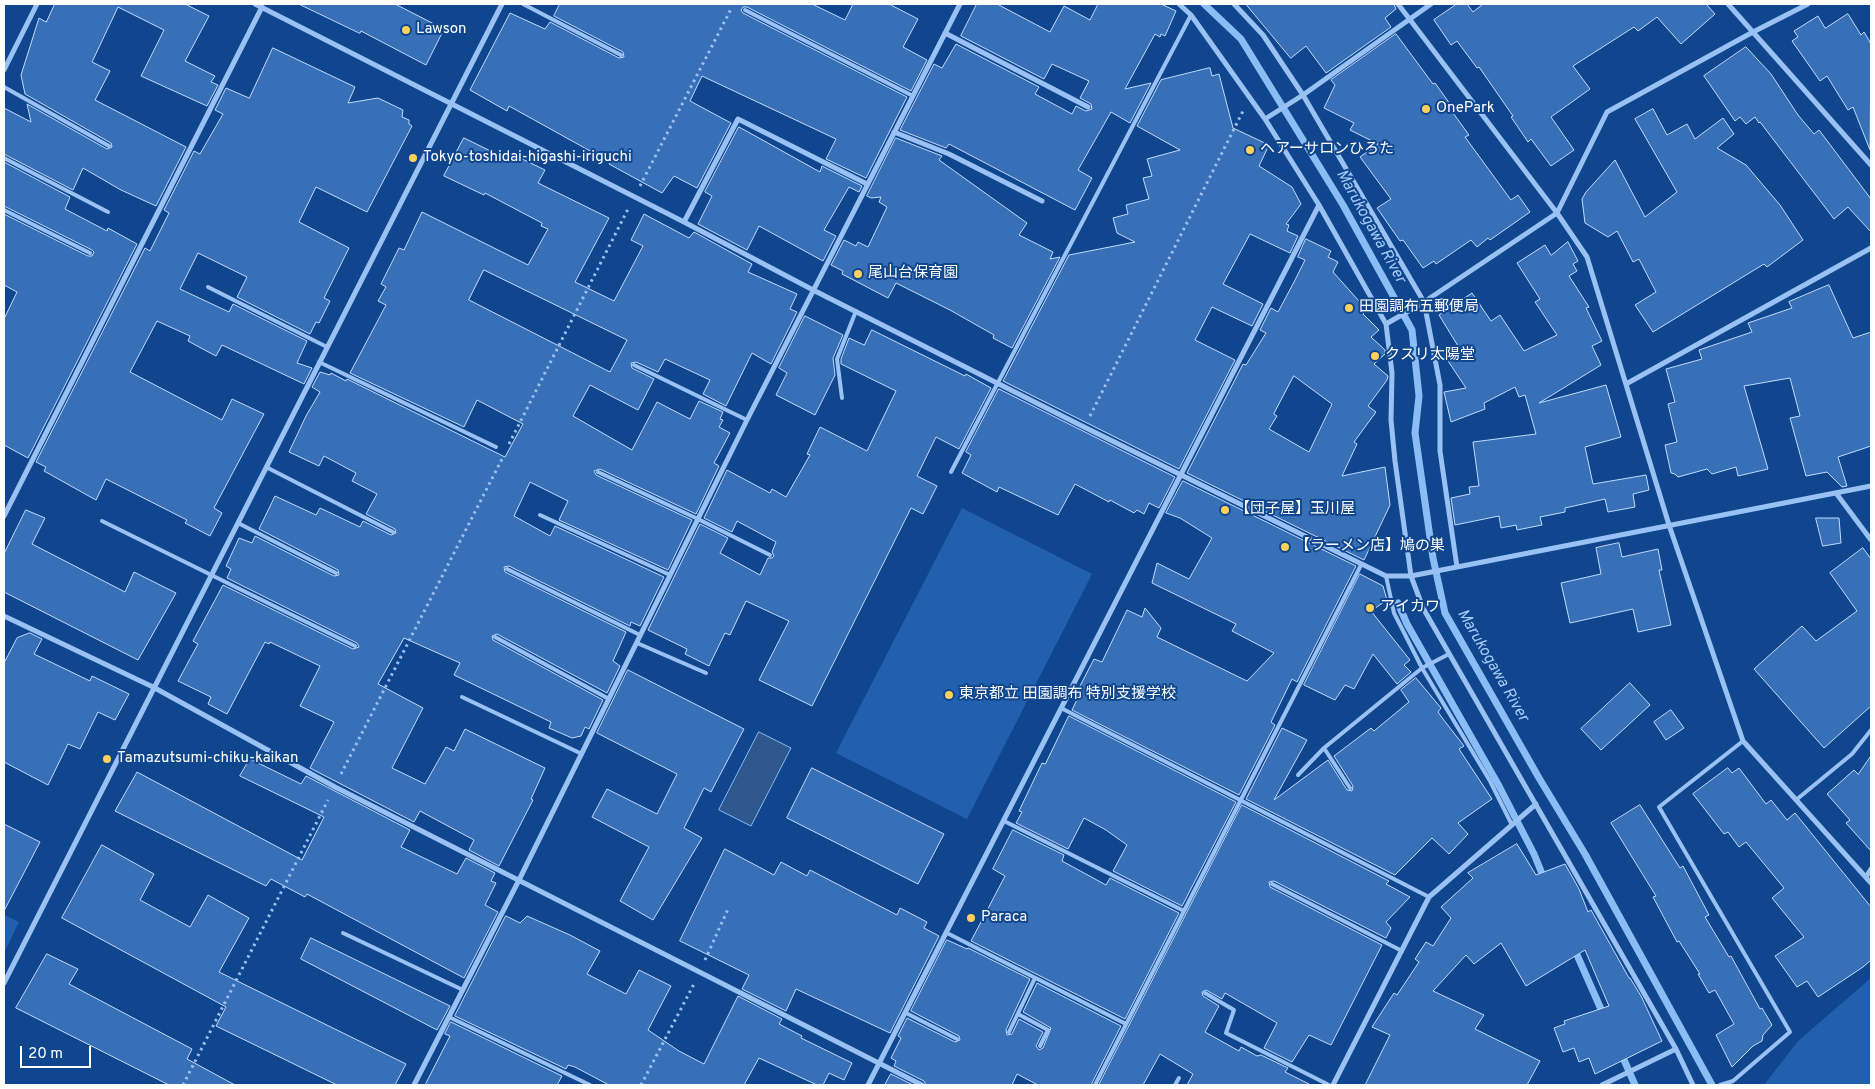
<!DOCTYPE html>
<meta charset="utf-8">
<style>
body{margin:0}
#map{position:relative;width:1875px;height:1089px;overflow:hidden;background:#10468e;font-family:Overpass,sans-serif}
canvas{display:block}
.frame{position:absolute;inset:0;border:5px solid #fff;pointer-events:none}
.scale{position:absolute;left:20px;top:1046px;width:71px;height:22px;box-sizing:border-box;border:2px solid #fff;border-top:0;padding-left:6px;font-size:15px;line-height:18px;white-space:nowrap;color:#fff;-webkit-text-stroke:4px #10468e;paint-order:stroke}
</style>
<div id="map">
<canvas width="1875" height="1089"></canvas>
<div class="frame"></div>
<div class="scale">20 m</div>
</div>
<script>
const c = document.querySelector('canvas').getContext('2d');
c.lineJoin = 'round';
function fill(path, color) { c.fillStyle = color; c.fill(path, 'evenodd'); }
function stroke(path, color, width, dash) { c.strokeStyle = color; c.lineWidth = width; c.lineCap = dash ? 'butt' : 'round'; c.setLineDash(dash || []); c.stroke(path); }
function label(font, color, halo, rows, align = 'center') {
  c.font = font + ' Overpass,"Noto Sans JP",sans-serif'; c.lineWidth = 4; c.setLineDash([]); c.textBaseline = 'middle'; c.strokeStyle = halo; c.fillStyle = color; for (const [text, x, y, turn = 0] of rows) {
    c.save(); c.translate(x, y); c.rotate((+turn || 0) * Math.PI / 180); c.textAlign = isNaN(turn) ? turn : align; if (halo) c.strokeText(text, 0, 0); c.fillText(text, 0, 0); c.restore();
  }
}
fill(new Path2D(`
 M962,508L1092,574L967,819L836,753Z
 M4,915L19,922L4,953V914Z
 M1871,978V1085H1764L1798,1041Z`), '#2160ae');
const water = new Path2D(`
 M759,732L791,748L751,826L719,810Z`);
fill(water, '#2e578d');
stroke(water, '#8abcf6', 1);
stroke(new Path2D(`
 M1204,4L1241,39L1343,205L1412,330L1419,396L1415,433L1433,558L1445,613L1539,778L1585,854L1712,1085
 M1398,603L1407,624L1499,786L1534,854L1545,881
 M1574,948L1604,1016
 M1621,1053L1635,1085`), '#8abcf6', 7);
const building = new Path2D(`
 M55,4H185L209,16L185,61L215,76L211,82L218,85L207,106L141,76L164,30L118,7L92,62L110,71L95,100L186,147L156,206L121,190L83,168L73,190L4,154V108L31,122L27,104L107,149L112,147L111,143L25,94L21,75L39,18L46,22Z
 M299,4H395L444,29L426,65L361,31L360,33Z
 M560,4H812L845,20L853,4H889L918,19L903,47L927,60L911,91L747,7H743L741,10L743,13L907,97L866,178L826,159L836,139L702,76L690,101L731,123L697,188L674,176L662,193L609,164L610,162L509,106L507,111L470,90L510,13L545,29L550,22L619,58L624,57L623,52L554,16Z
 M977,4H997L1050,32L1064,6L1090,20L1098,4H1161L1176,11L1165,36L1161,34L1160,37L1155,34L1125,89L1151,83L1130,123L1111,112L1078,170L1092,178L1075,210L949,144L946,148L900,130L934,64L942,68L956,44L1039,87L1035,94L1072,114L1076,106L1086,111L1092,109L1091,104L1080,98L1089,81L1052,64L1044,79L961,36Z
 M1246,4H1394L1396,9L1385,18L1391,27L1326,73L1306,46L1291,58Z
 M1457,4H1467L1473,12L1483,4H1706L1715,14L1681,44L1657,17L1638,31L1634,27L1573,66L1590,89L1551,117L1574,150L1551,166L1531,139L1528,142L1511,117L1513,116L1479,67L1477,68L1457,41L1451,45L1434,20Z
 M1848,14L1861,35L1864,32L1871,44L1870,150L1853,107L1848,110L1827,76L1820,81L1792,41L1798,37L1794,31L1818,16L1825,28Z
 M1396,34L1433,84L1435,83L1450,104L1448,106L1469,135L1465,137L1511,200L1518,195L1530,212L1490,240L1488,238L1477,247L1471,240L1436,264L1434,261L1423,268L1403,240L1400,241L1377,208L1391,199L1360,157L1378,144L1350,130L1354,123L1324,108L1335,85L1331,80Z
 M1746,47L1771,74L1798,115L1814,134L1819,130L1871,199V232L1848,207L1834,219L1760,122L1759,123L1755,117L1746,124L1740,117L1735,121L1704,76Z
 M273,48L355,87L348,103L378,98L403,110L402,117L409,120V124L412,126L367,212L316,187L299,222L349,248L324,298L330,301L319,323L316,322L310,334L237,297L247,277L198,253L180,289L229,312L233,304L307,341L297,363L312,368L304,384L222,345L216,356L188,341L190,336L157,321L130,372L222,420L232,399L264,414L214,508L222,513L210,536L185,523L187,520L106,479L96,500L44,471L46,467L36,462L145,248L150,251L169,213L164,210L194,151L200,154L223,114L215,110L226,88L249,98Z
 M1210,68L1212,76L1219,74L1233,128L1269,145L1259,166L1292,187L1301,204L1286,224L1289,225L1287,231L1298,236L1290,253L1250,234L1223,284L1263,304L1252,326L1212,307L1195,340L1235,360L1179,469L1003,381L1069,255L1135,242L1117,233L1113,218L1128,214L1126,205L1149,199L1143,178L1152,176L1147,159L1180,150L1137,126L1161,80Z
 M1653,109L1667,135L1687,124L1695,139L1723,118L1734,134L1717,148L1746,165L1780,205L1803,240L1767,267L1764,264L1653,332L1635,305L1656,292L1639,259L1633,262L1617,231L1608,237L1585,223L1582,199L1586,192L1615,160L1645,217L1677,192L1635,119Z
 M739,127L820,172L822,166L862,186L859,192L849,187L824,230L836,236L823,261L759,226L747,250L698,224L712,196L705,192Z
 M464,138L509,160L512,154L545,170L538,183L609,218L575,282L614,301L643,246L631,240L644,214L689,238L694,232L752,264L748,272L797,294L790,309L797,312L771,364L752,353L726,406L703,394L710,380L665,359L658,372L636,362L631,363L632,368L654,379L638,410L590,385L573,416L632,450L657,402L690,419L699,401L723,412L720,419L723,420L719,427L730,433L714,463L719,466L696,514L600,469L594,471L596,475L692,520L668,570L559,520L568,501L530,482L514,516L550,536L555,526L664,577L640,626L631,622L630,626L509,566L504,567L505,572L626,632L613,661L620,666L607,693L497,634L492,636L493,640L603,700L589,729L585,727L581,736L572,738L549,728L551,722L454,675L460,663L404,638L378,684L423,708L392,768L425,784L446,747L454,751L465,729L545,768L531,799L533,800L499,866L469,850L474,840L420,811L414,822L310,768L334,722L300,706L320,666L270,642L269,644L265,642L227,714L208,704L211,697L178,681L198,644L193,641L223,585L353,649L359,647L357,643L227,578L231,569L226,566L239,538L252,543L255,536L334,576L339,575L338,570L259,529L275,496L316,515L320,508L360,527L363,521L391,535L396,533L395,529L366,514L377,494L352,481L356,473L324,456L319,466L289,452L306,416L320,392L312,387L320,372L330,375L331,373L346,381L347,379L505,457L523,424L477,400L464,427L350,373L386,305L378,301L386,287L381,284L399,248L404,250L422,212L528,265L548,229L541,226L542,223L485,193L484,195L444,176ZM484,270L627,340L610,372L469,300Z
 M896,138L942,156L939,160L1027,223L1019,235L1053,252L1050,259L1060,257L1012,348L993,338L994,335L950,310L896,283L888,298L842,274L843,271L831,265L844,240L856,246L858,242L868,247L887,207L879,202L881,197L871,198L867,196Z
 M4,162L70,197L65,209L107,231L108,228L137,244L28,458L4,445V319L17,292L4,285V214L88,256H92L94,252L92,250L4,206Z
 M1306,239L1331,251L1328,257L1338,262L1333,272L1367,310L1363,314L1379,330L1371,337L1385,350V354L1374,364L1388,376L1387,380L1368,406L1376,412L1354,442L1357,444L1342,476L1385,467L1390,505L1364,560L1187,473L1243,364L1246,365L1266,333L1260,330L1271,308L1278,312L1294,282L1305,260L1298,257ZM1294,376L1332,404L1309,452L1269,429L1277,416L1274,414Z
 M1568,242L1578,261L1573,264L1577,271L1569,276L1589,307L1586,308L1602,341L1592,346L1601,365L1539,403L1606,385L1621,437L1585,447L1593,484L1646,475L1649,490L1633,494L1635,507L1608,512L1605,499L1565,508V512L1540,517L1542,525L1517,530L1516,525L1501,528L1499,516L1455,525L1451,498L1470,494L1469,487L1479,486L1473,442L1536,434L1525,395L1519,397L1515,387L1484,403L1485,409L1451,422L1444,392L1466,388L1444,355L1458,346L1439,315L1472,293L1491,321L1500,315L1524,351L1557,335L1535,302L1540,299L1517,263L1545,245L1551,255Z
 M1829,285L1853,338L1871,332V446L1838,457L1847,486L1842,487L1827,472L1806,476L1790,418L1800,416L1790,378L1744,386L1768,469L1738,476L1736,467L1712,474L1707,469L1678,477L1675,474L1671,473L1665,445L1677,442L1668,404L1675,402L1666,369L1702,359L1699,350L1752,332L1748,323L1792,308L1789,302Z
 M805,316L843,335L833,358L835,375L815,415L776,395L787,373L779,368Z
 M872,330L965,376L966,374L991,388L959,449L936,437L917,476L937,486L923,514L911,508L812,706L759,680L789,621L746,601L730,635L725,633L709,666L685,654L687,649L648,630L700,524L728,538L720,553L760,575L768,558H772L774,556L772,552L776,542L737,521L732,532L704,518L727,470L770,493L772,489L786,497L810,455L807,454L820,427L867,451L896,391L841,364V359L849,338L864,345Z
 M999,389L1175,477L1159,508L1149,503L1144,514L1137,510L1134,513L1110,500L1109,502L1075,484L1058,515L999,487L997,492L962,473L971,455L966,452Z
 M1183,481L1356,566L1297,682L1292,679L1271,722L1275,725L1239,795L1072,710L1082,689L1079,688L1094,659L1102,662L1127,610L1142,617L1145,608L1161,628L1157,637L1247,681L1274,653L1232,631L1236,624L1152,583L1157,563L1189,579L1212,538L1180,518L1166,513Z
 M26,510L45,518L32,544L125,592L134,572L176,593L138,660L4,592V554Z
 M1816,518H1839L1841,543L1823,546Z
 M1619,543L1622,557L1658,549L1662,570H1659L1671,625L1638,632L1633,609L1570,623L1561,583L1601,574L1596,548Z
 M1863,548L1871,559V706L1824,748L1754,669L1802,626L1816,641L1857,611L1830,573Z
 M1360,574L1383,586L1387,600L1371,611L1410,660L1404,665L1411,672L1397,684L1373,654L1354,689L1345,685L1335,700L1304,685Z
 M30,633L42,639L34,654L90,681L92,676L129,694L115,720L98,712L80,749L68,744L48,785L4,762V663L17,638Z
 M628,670L744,729L711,792L704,788L684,828L702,838L653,920L620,901L649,847L592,817L607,789L657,814L677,774L597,733Z
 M1416,678L1441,708L1438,712L1443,719L1464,746L1459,749L1492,799L1458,823L1468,834L1449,854L1432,838L1395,875L1246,799L1282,728L1307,740L1274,800L1328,760L1347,790L1352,791L1353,786L1334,756L1371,728L1374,731L1409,702L1401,690Z
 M1630,683L1650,705L1601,750L1581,729Z
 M1671,710L1684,728L1666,740L1654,722Z
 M1069,716L1236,802L1182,906L1113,871L1127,845L1106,830L1084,818L1068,849L1016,823L1022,812L1019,811L1042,763L1045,764Z
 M1871,756V851L1846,823L1850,820L1827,794L1854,770L1858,774Z
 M250,759L301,784L306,776L410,830L401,847L457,874L466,858L495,873L491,881L496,883L485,905L498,912L464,978L307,894L305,897L271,879L266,886L115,811L137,772L302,860L324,817L240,776Z
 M812,768L944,834L918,884L787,818Z
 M1728,768L1732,773L1739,768L1766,804L1771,800L1787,820L1795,813L1871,907V960L1863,967L1818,997L1807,981L1797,987L1775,956L1804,937L1772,898L1784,888L1746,842L1739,847L1728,832L1724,834L1693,794Z
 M1242,805L1389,881L1386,884L1410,897L1386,922L1391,928L1386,938L1274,881L1269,882L1270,887L1382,945L1331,1045L1309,1035L1292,1062L1264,1048L1277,1023L1225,993L1222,999L1206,990L1202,992L1203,996L1219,1006L1205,1032L1239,1051L1241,1047L1257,1056L1261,1055L1288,1068L1285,1072L1311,1085H1187L1193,1074L1160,1054L1143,1085H1099Z
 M1640,805L1680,868L1683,866L1709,915L1705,917L1729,957L1731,956L1760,1009L1762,1008L1772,1025L1763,1035L1762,1041L1753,1046L1732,1067L1716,1035L1734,1024L1715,990L1709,993L1698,974H1700L1679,941L1677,942L1653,897L1656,896L1611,823Z
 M4,824L40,842L4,911Z
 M1013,830L1064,855L1062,861L1106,885L1110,878L1179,913L1125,1019L971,941L1005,876L993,869Z
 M1517,844L1536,875L1565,864L1579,889L1588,912L1591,910L1629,978H1630L1641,996L1662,1041L1595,1074L1589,1058L1579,1062L1574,1048L1563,1052L1554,1028L1565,1024L1564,1021L1609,1006L1585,950L1526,986L1501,943L1474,964L1466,955L1433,991L1484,1015L1475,1029L1540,1061L1527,1085H1365L1390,1035L1372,1027L1394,993L1397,995L1419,962L1415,959L1426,942L1433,946L1451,918L1441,907L1473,878L1468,873Z
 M102,845L154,874L140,900L190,927L208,895L249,918L219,972L406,1064L395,1085H337L216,1026L226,1007L62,918Z
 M725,849L774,875L781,862L807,876L810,870L897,915L900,908L927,922L924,928L939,936L890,1033L796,989L786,1011L742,989L749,975L680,941Z
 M506,916L520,923L527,916L570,935L600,951L587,974L626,994L639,970L671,986L648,1030L679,1051L704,1064L738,996L782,1019L779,1024L802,1036L801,1038L852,1063L844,1080L829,1073L823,1085H817L759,1058L744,1085H609L575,1067L568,1065L566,1069L455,1016Z
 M311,938L450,1006L437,1030L301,959Z
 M947,940L967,949L968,948L1030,979L1006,1030L1007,1035L1012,1034L1019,1019L1043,1032L1036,1046L1039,1050L1043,1048L1051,1028L1023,1012L1037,983L1121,1026L1091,1085H1038L1017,1074L1012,1085H926L924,1081L894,1066L896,1061L891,1058L901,1038L898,1036L907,1018L955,1042L960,1040L959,1036L911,1011Z
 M47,954L78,969L69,984L192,1049L187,1059L235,1085H169L16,1008Z
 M451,1022L562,1076L557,1085H425L450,1036L445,1034Z
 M891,1074L913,1085H885Z`);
fill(building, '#3870b8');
stroke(building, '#c0dbfd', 1);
stroke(new Path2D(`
 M640,186L731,9
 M1090,416L1243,111
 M509,444L628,209
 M341,774L502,459
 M705,960L728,909
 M183,1085L328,800
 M641,1085L694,984`), '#99c1f3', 3, [2.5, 4]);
stroke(new Path2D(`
 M523,4L621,55
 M745,10L913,96
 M4,87L109,146
 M4,158L108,212
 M4,210L90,253
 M208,287L327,347
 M319,362L496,447
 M634,365L747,420
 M842,398L837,359L856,311
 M266,467L393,532
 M598,472L698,519L770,555
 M951,472L1191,15
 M540,515L670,575
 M102,521L355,646
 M238,523L336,573
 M507,569L640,635
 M1386,576L1394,613L1422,668L1490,781L1512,825
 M495,637L609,699
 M637,643L706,673
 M462,697L582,754
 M1061,708L1429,897
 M1298,775L1324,748
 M1350,788L1324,748L1422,668L1449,654
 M1796,800L1852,754L1871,730
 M1004,821L1184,911
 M1272,884L1402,951
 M343,933L463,990
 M947,933L1126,1024
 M1205,993L1234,1010L1226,1033L1329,1085
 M906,1013L957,1039
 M1018,1014L1048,1030L1040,1046
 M449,1017L590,1085
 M1009,1032L1035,978
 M1095,1085L1361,565
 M1175,1085L1179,1078
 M1720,1085L1733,1081L1790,1032L1659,807L1743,741`), '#99c1f3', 4);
stroke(new Path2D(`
 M255,4L684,222L815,291L1084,427L1386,576H1411L1871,486
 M1179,4L1191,15L1265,119L1319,205L1386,324L1392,373L1391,420L1395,461L1411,576L1423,608L1676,1049L1693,1085
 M1234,4L1263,35L1303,95L1424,302L1440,385V451L1457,567
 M1398,4L1557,213L1587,257L1669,525L1743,741L1871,883
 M1728,4L1871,165
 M945,33L1088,107
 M4,70L37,4
 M1265,119L1303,95L1431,4
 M894,132L949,154L1042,201
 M684,222L738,119L867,184
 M1386,324L1424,302L1557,213L1607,112L1753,32L1808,4
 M1626,384L1871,248
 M1836,493L1871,540
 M4,516L262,7
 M4,616L153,687L335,787L922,1085
 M1866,877L1871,869
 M4,983L502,4
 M414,1085L519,880L747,420L960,4
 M868,1085L1319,205
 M1333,1085L1429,897L1536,804
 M1602,1085L1676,1049`), '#99c1f3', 5);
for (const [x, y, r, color] of [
 [406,30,5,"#ffd05a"],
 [1426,109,5,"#ffd05a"],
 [1250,150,5,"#ffd05a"],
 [413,158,5,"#ffd05a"],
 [858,274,5,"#ffd05a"],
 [1349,308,5,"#ffd05a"],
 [1375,356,5,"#ffd05a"],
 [1225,510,5,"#ffd05a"],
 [1285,547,5,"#ffd05a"],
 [1370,608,5,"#ffd05a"],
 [949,695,5,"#ffd05a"],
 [107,759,5,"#ffd05a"],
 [971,918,5,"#ffd05a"]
]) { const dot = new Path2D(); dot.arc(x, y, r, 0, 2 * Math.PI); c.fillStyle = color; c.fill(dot); stroke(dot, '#10468e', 2); }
label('15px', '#fff', '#10468e', [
 ["Lawson",416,30],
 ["OnePark",1436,109],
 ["ヘアーサロンひろた",1260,150],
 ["Tokyo-toshidai-higashi-iriguchi",423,158],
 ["尾山台保育園",868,274],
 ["田園調布五郵便局",1359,308],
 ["クスリ太陽堂",1385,356],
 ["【団子屋】玉川屋",1235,510],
 ["【ラーメン店】鳩の巣",1295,547],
 ["アイカワ",1380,608],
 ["東京都立 田園調布 特別支援学校",959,695],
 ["Tamazutsumi-chiku-kaikan",117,759],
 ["Paraca",981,918]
], 'left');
label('italic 16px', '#a4cbfa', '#10468e', [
 ["Marukogawa River",1370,227,61],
 ["Marukogawa River",1492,666,60]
]);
</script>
